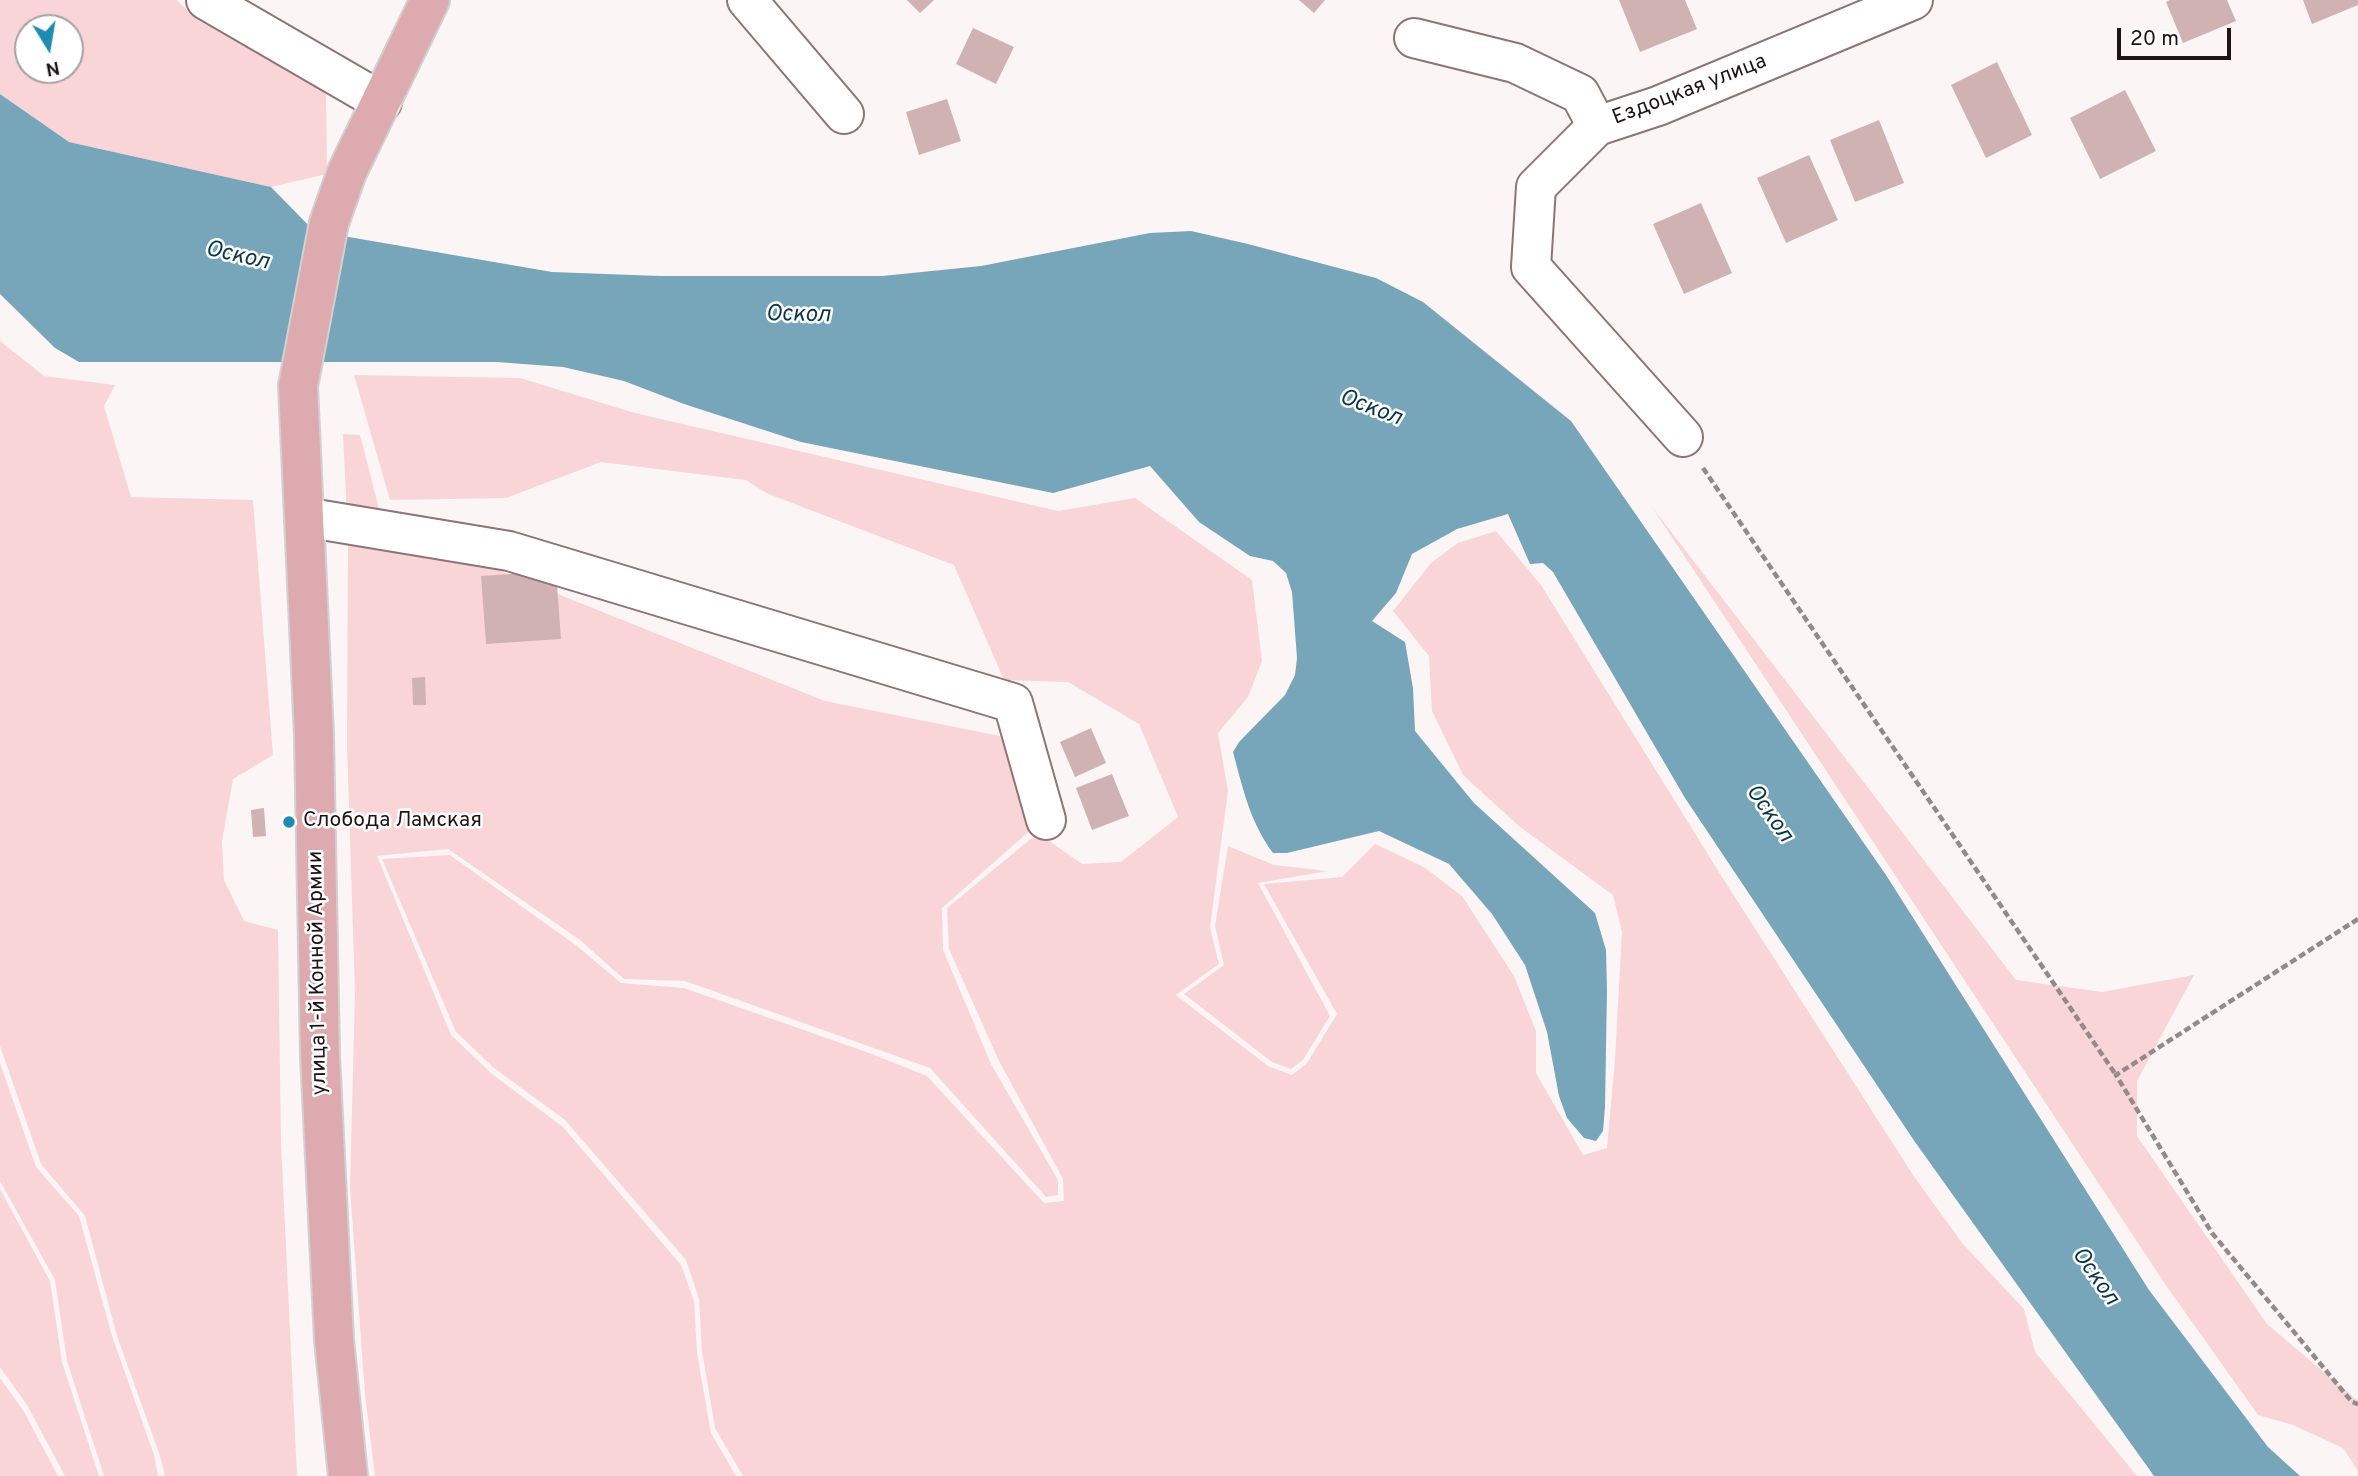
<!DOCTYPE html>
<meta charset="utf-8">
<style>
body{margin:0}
#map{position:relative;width:2358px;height:1476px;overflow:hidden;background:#fcf5f5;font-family:Overpass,sans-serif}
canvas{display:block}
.north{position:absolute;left:14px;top:14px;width:70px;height:70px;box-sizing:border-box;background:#fff;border:2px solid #a5a1a1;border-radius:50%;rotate:169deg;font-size:19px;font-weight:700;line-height:28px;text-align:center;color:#1f1415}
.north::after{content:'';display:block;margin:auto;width:24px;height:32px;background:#1e8cb2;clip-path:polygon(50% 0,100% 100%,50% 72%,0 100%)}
.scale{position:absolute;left:2117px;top:28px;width:114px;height:32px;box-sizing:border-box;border:4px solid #1f1415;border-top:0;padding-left:9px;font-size:21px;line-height:24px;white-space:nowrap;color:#1f1415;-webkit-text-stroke:5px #fff;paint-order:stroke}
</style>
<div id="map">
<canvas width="2358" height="1476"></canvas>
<div class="north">N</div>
<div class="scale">20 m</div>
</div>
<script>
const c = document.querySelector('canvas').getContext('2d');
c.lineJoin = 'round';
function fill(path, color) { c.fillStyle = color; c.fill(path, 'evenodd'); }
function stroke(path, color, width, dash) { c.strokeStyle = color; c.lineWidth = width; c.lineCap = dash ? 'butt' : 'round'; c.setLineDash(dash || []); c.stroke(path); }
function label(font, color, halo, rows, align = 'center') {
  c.font = font + ' Overpass,sans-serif'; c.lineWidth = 5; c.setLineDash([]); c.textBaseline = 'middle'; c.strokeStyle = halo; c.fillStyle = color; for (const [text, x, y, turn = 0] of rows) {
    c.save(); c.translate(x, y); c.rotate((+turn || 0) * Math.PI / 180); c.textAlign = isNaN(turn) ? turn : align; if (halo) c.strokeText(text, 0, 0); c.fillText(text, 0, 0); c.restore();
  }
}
fill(new Path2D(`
 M0,0H177L196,19L326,92L327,174L271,187L69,142L0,94ZM28,28H70V70H28Z
 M0,341L44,376L115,385L104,406L131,497L253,500L273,755L233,779L222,841L224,880L244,921L278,930L281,1143L297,1476H165L160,1456L117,1336L85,1216L41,1164L0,1046Z
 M354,375L520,378L635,413L1058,511L1135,498L1252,580L1262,661L1248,697L1218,733L1228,791L1210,927L1219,964L1176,995L1268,1066L1292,1075L1307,1063L1337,1014L1264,884L1342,877L1375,844L1424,867L1462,896L1514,976L1536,1031V1073L1583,1155L1607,1148L1615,1059L1622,932L1613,895L1520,827L1463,775L1432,711L1429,656L1393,611L1431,563L1458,543L1496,531L1541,585L1722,877L1915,1178L1963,1244L2024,1309L2035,1352L2137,1476H743L715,1428L702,1351L699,1299L686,1260L565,1120L494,1068L456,1032L382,859L450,855L577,946L621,983L684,988L872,1054L927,1076L1044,1203L1064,1201L1063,1179L999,1061L949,949L947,908L1038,833L1082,864L1121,862L1178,817L1139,724L1068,682L1004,680L954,565L766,493L746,480L601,462L506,498L390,500Z
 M343,434L360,435L383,524L825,701L1010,738L1034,827L942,908L943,950L991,1064L1058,1180V1195L1046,1197L930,1068L685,981L624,979L580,940L448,849L377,856L451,1035L492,1074L563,1127L681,1265L694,1301L697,1353L711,1433L736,1476H375L365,1394L350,1188L355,993L347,745L348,537Z
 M1652,507L2016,980L2102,992L2194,975L2137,1081V1136L2267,1324L2358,1401V1471L2343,1448L2293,1425L2258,1415L2165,1284Z
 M1228,846L1274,865L1328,871L1258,883L1330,1016L1303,1060L1291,1069L1272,1062L1184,994L1224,965L1215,926Z
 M0,1063L36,1167L79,1216L112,1336L154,1455L158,1476H104L67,1361L55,1280L0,1181Z
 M0,1189L50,1281L62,1362L99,1476H65L27,1405L0,1367Z
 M0,1378L23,1410L58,1476H0Z`), '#fad5d7');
fill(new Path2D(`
 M0,94L69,142L271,187L314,231L552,272L660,276H882L981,266L1150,233L1191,231L1248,244L1376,278L1423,302L1571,421L1886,875L2149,1290L2268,1447L2300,1476H2154L1915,1142L1685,798L1553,572L1543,563L1530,564L1508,514L1457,529L1412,554L1396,593L1372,621L1405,642L1413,688L1415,731L1474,803L1595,913L1606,950L1607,989L1605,1107L1603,1131L1596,1141L1584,1138L1567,1118L1559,1096L1547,1032L1525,965L1492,914L1449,864L1379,831L1287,853H1273C1250,822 1243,789 1233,752L1239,742L1285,695L1295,675L1297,658L1292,592L1286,573L1273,561L1250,556L1199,522L1150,466L1053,493L801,442L684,404L624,381L563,367L497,362H79L55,348L0,294Z`), '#77a6ba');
fill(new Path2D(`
 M907,0H934L920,13Z
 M1299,0H1325L1314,13Z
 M1619,0H1685L1697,29L1640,52Z
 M2170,0H2227L2236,21L2183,43L2166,2Z
 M2303,0H2358V5L2312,24Z
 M973,28L1014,47L996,84L956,64Z
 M1997,62L2032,135L1986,158L1951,85Z
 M2125,90L2156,151L2100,179L2070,118Z
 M947,99L961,141L919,155L906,112Z
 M1879,120L1904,183L1855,202L1830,140Z
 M1809,155L1838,220L1786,243L1757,178Z
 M1701,203L1732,273L1684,294L1653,224Z
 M556,571L561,639L486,644L481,576Z
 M425,677L426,705H413L412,678Z
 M1091,728L1106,763L1075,777L1060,742Z
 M1112,774L1129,816L1092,830L1076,788Z
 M264,808L266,836L253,837L251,810Z`), '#d1b2b3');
const minor = new Path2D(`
 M206,0L382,102
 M747,0L844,114
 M1414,38L1515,63L1580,94L1597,126
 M1683,437L1531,267L1536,187L1597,126L1658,106L1913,0
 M304,517L509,551L1013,703L1046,820`);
const major = new Path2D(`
 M348,1476L334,1340L320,1055L314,736L298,386L329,223L347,172L430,0`);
stroke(minor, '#907374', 42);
stroke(major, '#d2d0d0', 42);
stroke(new Path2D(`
 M1703,468L2116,1075
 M2358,919L2116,1075L2212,1233L2352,1402L2358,1404`), '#938a8a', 4.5, [7, 3.5]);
stroke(minor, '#fff', 38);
stroke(major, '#dcaaaf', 38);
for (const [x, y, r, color] of [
 [289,822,7,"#1e8cb2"]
]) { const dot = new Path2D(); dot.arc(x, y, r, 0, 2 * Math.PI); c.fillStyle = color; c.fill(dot); stroke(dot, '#fff', 2.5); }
label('21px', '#1f1415', '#fff', [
 ["Ездоцкая улица",1690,91,-21],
 ["улица 1-й Конной Армии",319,973,-91]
]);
label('21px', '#1f1415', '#fff', [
 ["Слобода Ламская",303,822]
], 'left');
label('italic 23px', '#0d3747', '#fff', [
 ["Оскол",237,257,13],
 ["Оскол",798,316,1],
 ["Оскол",1370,409,21],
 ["Оскол",1768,814,55],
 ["Оскол",2094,1277,55]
]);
</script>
